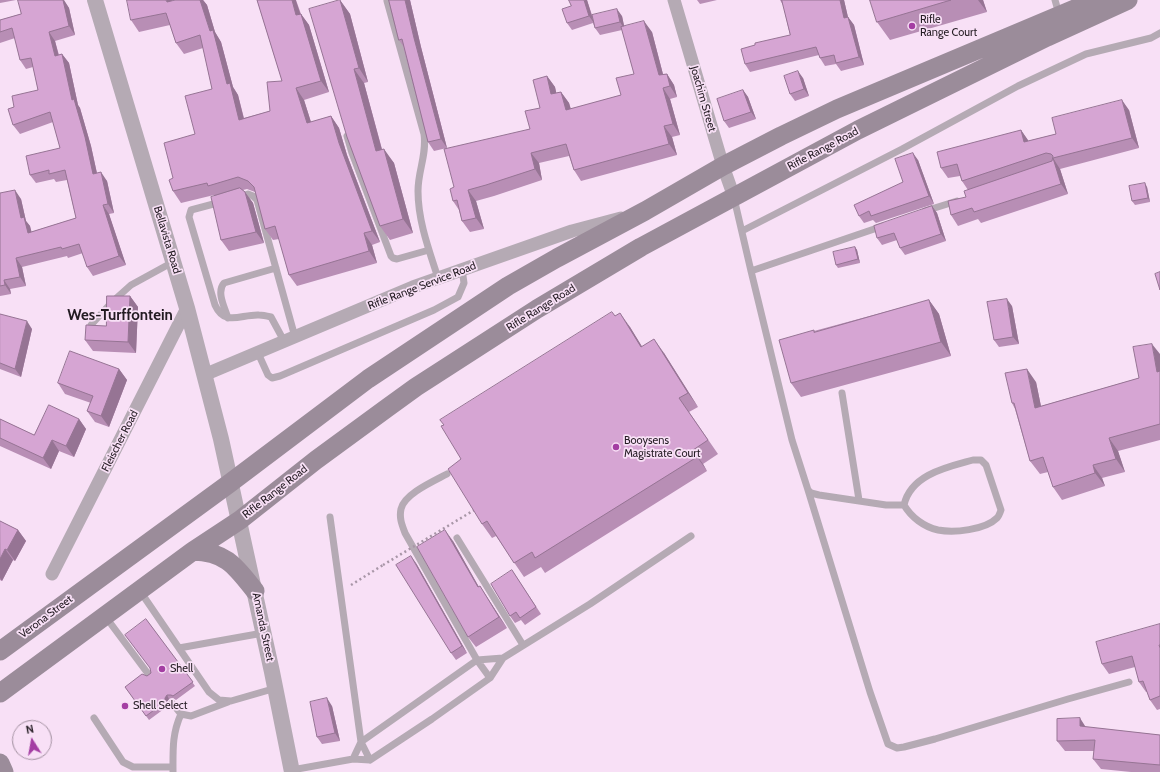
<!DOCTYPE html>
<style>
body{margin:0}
#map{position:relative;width:1160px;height:772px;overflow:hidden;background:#f8e0f6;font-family:Cabin,sans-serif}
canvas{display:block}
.north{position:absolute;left:12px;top:720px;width:40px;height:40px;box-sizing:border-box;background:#f8e0f6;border:1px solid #a391a1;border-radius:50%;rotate:349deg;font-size:11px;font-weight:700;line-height:16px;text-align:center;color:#231b22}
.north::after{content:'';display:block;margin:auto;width:14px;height:18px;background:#a43ea3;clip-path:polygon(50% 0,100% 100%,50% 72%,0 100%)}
</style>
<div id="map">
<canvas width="1160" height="772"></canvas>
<div class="north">N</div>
</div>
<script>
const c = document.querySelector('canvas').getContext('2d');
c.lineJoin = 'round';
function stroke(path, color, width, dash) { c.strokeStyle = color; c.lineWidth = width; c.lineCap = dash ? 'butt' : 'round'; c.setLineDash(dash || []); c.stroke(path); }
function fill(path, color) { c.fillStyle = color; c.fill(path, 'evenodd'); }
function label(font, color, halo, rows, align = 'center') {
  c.font = font + ' Cabin,sans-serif'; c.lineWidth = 3.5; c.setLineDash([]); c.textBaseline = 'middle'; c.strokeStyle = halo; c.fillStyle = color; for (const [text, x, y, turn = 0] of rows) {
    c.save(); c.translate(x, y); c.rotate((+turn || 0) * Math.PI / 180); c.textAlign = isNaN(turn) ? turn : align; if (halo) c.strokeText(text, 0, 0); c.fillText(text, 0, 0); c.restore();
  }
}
stroke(new Path2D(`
 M351,585L383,565`), '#a896a7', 2.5, [2, 3]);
stroke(new Path2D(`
 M1055,0L1059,14
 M387,1L424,134C427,155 418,170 418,191C418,221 429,250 438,278
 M347,136L352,153L391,256L393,258L397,259L429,250
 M238,197L248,194L253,196L257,200L295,337
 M734,198L751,271L792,440L808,490L811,493L819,495L886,505H904
 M221,202L191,210L189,217L215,305C225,327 241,314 259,315C263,315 267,316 271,317L284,341
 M925,211L957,201
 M742,231L902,149L1018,86L1086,54L1151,38L1160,33
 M751,271L883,226
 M228,318C225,308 216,292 224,283L276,268
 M91,325L112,302L131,285L173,262
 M258,353L268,375L272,378L280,376L434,310L458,297L464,283L462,269
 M842,393L859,500
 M973,460H981L986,465L1001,510C1000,513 999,516 997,518C985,530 954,533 938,530C924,527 911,517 904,505C911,474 948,467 973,460Z
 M447,474C434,481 404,494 401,509C399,518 402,525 405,533L477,660L490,678
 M808,490L870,692L888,744L897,748L904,747L935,739L1068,699L1129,682
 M330,517L361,742L370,760
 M457,538L523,645
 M140,591L209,692L219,700L231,701L276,688
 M105,616L149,675
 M179,648L263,633
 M172,703L181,714L191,716L228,702
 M94,718L123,762L133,767H173
 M353,759L361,742L477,660L503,658
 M292,770L353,759L370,760L432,719L490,678L503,658L590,604L691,536
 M173,772C173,750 172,734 181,714`), '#b5aab4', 7);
stroke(new Path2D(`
 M674,0L723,166L734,197
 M204,375L413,287L572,231L621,218
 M52,574L187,308`), '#b5aab4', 13);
stroke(new Path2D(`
 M95,0L187,308L221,439L272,672L292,772`), '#b5aab4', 16);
stroke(new Path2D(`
 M193,551C227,552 236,567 255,591
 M0,651L230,483L368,379L508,286L557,258L645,211L723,166L781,136L837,109L1096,0
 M0,693L193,551L240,520L316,460L387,408L416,387L537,309L641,247L858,130L1047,37L1128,0
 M0,763L4,772`), '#9b8c9a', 19);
stroke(new Path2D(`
 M383,565L476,509`), '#a896a7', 2.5, [2, 3]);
fill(new Path2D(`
 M0,0H16L0,3Z
 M175,0H203L207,5L215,32L221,42L233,87L238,95L244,118L270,111L282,81L257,0H296L301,14L309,25L329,92L304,100L311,122L331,116L339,128L347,155L380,242L372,245L377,263L297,286L289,275L279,239L273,240L265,229L255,192L247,189L243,190L245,192L253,203L264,243L229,251L221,240L215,196L214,195L181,203L173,191V178L195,134L212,89L203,48L184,54L176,43L170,25L139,32L131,20Z
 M340,0L350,14L368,82L364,83L382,149L394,163L413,233L390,240L380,226Z
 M389,0H410L421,47L447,148L434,151L428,142L403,46L399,40Z
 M587,0L592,15L622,16L624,26L652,32L663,74H667L674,85L677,97L670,99L680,135L672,137L677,155L581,181L574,170L569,156L539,163L542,180L494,196L476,201L484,229L470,232L462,221L459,210L453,201L454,187L530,129L540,108L547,76L555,87L556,93L561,92L569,103L571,109L621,95L634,74L622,30L600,35L595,28L593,23L572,30L567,23Z
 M697,0H717L700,4Z
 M780,0H844L848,17L854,25L864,65L841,71L836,64L825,66L820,58L819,55L750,72L745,64L755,45L790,35L783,5Z
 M870,0H983L987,12L890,40L877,22Z
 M64,1L69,8L75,35L55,41L59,55L62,54L69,63L78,105L80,108L91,146L97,173L107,181L114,213L109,214L126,265L93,276L87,267L83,253L68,258L67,256L22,267L26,286L10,289L11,294L0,296V193L21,199L26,221L30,226L31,232L76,218L67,180L56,182L54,179L36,183L30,175L60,148L53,122L20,134L13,125L14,107L38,90L33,67L26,69L20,60L15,38L0,43V20Z
 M803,78L809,96L795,101L790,94Z
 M743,90L748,97L756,119L729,128L724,121Z
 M1129,110L1139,148L1060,169L1068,194L981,223L978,219L958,226L951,215L966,197L968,190L962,181L960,176L948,178L941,168L1021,130L1028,141L1056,134Z
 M918,160L934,204L876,223L873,220L864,223L859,216L903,182Z
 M1147,187L1150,202L1135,205L1132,201Z
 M932,206L937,213L946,241L905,255L900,248L897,240L882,245L877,238Z
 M855,247L857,250L860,263L838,268L836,265Z
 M130,296L138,307L136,353L93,351L85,340L106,326Z
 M929,300L939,314L951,356L801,397L791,383L814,331Z
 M1012,306L1019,344L999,347L994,340Z
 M0,314L32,329L21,377L0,369Z
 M615,316L630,327L642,347L664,353L698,407L689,412L718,454L703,464L707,471L545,573L541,567L524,577L496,536L492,538L482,524L461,459L444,425Z
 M1160,354V440L1118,451L1125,472L1102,478L1105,486L1062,500L1053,487L1048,472L1040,474L1030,461L1015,409L1012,403L1036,382L1041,406L1139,378Z
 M119,369L127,380L109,427L95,422L87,411L91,403L65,394L58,383Z
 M0,419L34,435L79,419L86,429L74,457L59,451L51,469L0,446Z
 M0,521L18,530L26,541L15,561L13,560L2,581L0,580Z
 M453,541L479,587L480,586L487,597L507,628L476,647L468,637Z
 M416,563L467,653L456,660L451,653Z
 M512,570L541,614L525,625L521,620L515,623L510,616Z
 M146,619L195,686L176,700L173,698L169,699L167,702L168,706L149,720L125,687L147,676L151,673Z
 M1160,624V709L1157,710L1150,700L1147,692H1146L1139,682L1135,667L1109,674L1102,664Z
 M332,706L340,741L322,744L317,737Z
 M1086,727L1160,735V772H1131L1101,769L1093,759L1094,751H1065L1057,741Z`), '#b88eb5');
fill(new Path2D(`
 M60,0H64L69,8L75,35L69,26Z
 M166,0H172L175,14L167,2Z
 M200,0H203L207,5L215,32L221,42L233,87L238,95L247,132L239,120L210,31Z
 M292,0H296V1L301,16V14L309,25L329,92L321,81L296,15Z
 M340,0L350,14L368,82L359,68Z
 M405,0H410L421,47L447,148L441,139L414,38Z
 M584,0H587L594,23L589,16Z
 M840,0H844L850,26L844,18Z
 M978,0H983L987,12Z
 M617,9L622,16L625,30L620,22Z
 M848,17L854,25L864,65L859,57Z
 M644,21L652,32L666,86L659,75Z
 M49,32L55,41L61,65L55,56Z
 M62,54L69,63L78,105L80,108L91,146L99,183L93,174L72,100Z
 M354,69L364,83L386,165L376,151Z
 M798,71L803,78L809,96L804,89Z
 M667,74L674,85L677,97L670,86Z
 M547,76L555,87L559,105L551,94Z
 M296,88L304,100L315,135L307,123Z
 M663,88L670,99L680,135L673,124Z
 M743,90L748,97L756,119L751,112Z
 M561,92L569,103L574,121L566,110Z
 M1122,100L1129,110L1139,148L1132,138Z
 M331,116L339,128L347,155L380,242L372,231L339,143Z
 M664,126L672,137L677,155L669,144Z
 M1021,130L1028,140L1031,152L1024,142Z
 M384,149L394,163L413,233L403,219Z
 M531,153L539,163L542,180L535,169Z
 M913,153L918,160L934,204L929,196Z
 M1053,158L1060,169L1068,194L1061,184Z
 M101,172L107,181L114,213L108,204Z
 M1145,183L1147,187L1150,202L1148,198Z
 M15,190L21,199L26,221L30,226L34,241L28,233L21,218Z
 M468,190L476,201L484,229L476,218Z
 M245,192L253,203L264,243L256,232Z
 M103,205L109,214L126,265L119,256Z
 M932,206L937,213L946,241L941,234Z
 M364,233L372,245L377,263L369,251Z
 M855,247L857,250L860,263L858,259Z
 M16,258L22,267L26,286L20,277Z
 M4,280L10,289L11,294L5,285Z
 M130,296L138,307L136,353L128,342Z
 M1007,299L1012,306L1019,344L1013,337Z
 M929,300L939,314L951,356L941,342Z
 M620,313L630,327L651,361L641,347Z
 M27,321L32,329L21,377L15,369Z
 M654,339L664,353L698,407L688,393Z
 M1152,344L1160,354V376L1157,372Z
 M119,369L127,380L109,427L101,416Z
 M1027,369L1036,382L1044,421L1035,408Z
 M79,419L86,429L74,457L66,446Z
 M1109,438L1118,451L1125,472L1116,459Z
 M52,440L59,451L51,469L43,458Z
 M693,450L703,464L707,471L697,457Z
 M1093,465L1102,478L1105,486L1095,473Z
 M18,530L26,541L15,561L7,550Z
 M445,530L453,541L485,598L478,587Z
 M5,549L13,560L2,581L0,578V559Z
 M411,556L416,563L467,653L462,646Z
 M480,586L487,597L507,628L499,617Z
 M167,695L169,699L167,702L168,706L165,702V698Z
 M327,698L332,706L340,741L335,733Z
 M1080,718L1087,729L1080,726Z`), '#967494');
const building = new Path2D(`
 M18,0H63L69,26L49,32L55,56L62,54L72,100L74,99L85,137L93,174L101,172L108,204L103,205L119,256L87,267L79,244L62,249L61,247L16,258L20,277L4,280L5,285L0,286V193L15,190L21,218L24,217L28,233L76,218L65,170L49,174V170L30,175L26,156L60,148L50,112L13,125L8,109L14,107L12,96L38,90L31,58L20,60L12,28L0,32V20L21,14Z
 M127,0H166L167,2L175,0H200L210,31L213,30L227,84L230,83L239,120L270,111L267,82L282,81L257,0H292L296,15L301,14L321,81L296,88L307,123L331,116L339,143L372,231L364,233L369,251L289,275L275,226L265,229L254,187L248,181L238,177L208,186L207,183L173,191L169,180L173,178L164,143L195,134L185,96L212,89L200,35L176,43L166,13L131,20Z
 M340,0L359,68L354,69L376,151L384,149L403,219L380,226L347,137L309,9Z
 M389,0H405L414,38L441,139L428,142L402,39L399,40Z
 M569,0H584L589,16L567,23L562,9L571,6Z
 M782,0H840L844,18L848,17L859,57L836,63L834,55L820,58L816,47L745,64L741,49L755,45V43L790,35Z
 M870,0H951L877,22Z
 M617,9L620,22L595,28L592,15Z
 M644,21L659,75L667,74L670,86L663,88L673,124L664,126L669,144L574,170L566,144L531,153L535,169L486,185L468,190L476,218L462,221L457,200L453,201L450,189L454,187L444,149L530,129L525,111L540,108L533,80L547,76L551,94L561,92L566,110L621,95L616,78L634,74L621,27Z
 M798,71L804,89L790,94L784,76Z
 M743,90L751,112L724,121L717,99Z
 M1122,100L1132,138L1053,158L1061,184L974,212L972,208L951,215L948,201L966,197L964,191L1049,162L1052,161L1053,156L1051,154L1046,153L962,181L957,164L941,168L937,152L1021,130L1024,142L1056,134L1052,118Z
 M913,153L929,196L871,216L869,211L859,216L854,205L903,182L895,159Z
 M1145,183L1148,198L1132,201L1129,186Z
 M240,188L245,192L256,232L221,240L211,197Z
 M932,206L941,234L900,248L894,233L877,238L874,226Z
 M855,247L858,259L836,265L833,252Z
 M1160,272V290L1155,274Z
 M107,296H130L128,342L85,340L86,325L106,326Z
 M1007,299L1013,337L994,340L987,302Z
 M929,300L941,342L791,383L779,340L814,330V332Z
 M612,312L615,316L620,313L641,347L654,339L688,393L679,398L708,440L693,450L697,457L535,558L532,552L514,563L487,521L482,524L448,469L461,459L441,426L444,425L440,420Z
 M0,314L27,321L15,369L0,363Z
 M1152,344L1157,372L1160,371V424L1109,438L1116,459L1093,465L1095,473L1053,487L1043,457L1030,461L1014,403H1012L1005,373L1027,369L1035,408L1139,378L1133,347Z
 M70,351L119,369L101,416L87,411L93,396L58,383Z
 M49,405L79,419L66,446L52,440L43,458L0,438V419L34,435Z
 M0,521L18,530L7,550L5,549L0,559Z
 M445,530L478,587L480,586L499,617L468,637L417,547Z
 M411,556L462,646L451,653L396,565Z
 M512,570L536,607L520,618L516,612L510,616L491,584Z
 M146,619L193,682L173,696L171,695H167L165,698V702L146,716L125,687L142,674L147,676L151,673L150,668L125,635Z
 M1160,624V645H1159L1160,648V696L1150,700L1143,681L1139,682L1132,656L1102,664L1096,642Z
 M327,698L335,733L317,737L310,702Z
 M1080,718V726L1160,735V765L1093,759L1095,740L1057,741V719Z`);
fill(building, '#d6a5d3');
stroke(building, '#967494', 1);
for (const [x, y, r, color] of [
 [912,26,4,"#a43ea3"],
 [616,447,4,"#a43ea3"],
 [162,669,4,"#a43ea3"],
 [125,706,4,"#a43ea3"]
]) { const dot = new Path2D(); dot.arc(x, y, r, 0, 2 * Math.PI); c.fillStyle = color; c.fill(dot); stroke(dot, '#f8e0f6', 1.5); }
label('11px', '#231b22', '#f8e0f6', [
 ["Rifle",920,20],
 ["Range Court",920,33],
 ["Booysens",624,441],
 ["Magistrate Court",624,454],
 ["Shell",170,669],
 ["Shell Select",133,706]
], 'left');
label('11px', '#231b22', '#f8e0f6', [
 ["Joachim Street",703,99,74],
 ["Rifle Range Road",823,149,-28],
 ["Bellavista Road",167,240,73],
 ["Rifle Range Service Road",422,286,-21],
 ["Rifle Range Road",541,308,-32],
 ["Fleischer Road",120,441,-63],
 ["Rifle Range Road",275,492,-38],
 ["Verona Street",46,617,-37],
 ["Amanda Street",263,627,78]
]);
label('bold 15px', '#231b22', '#f8e0f6', [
 ["Wes-Turffontein",120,316]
]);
</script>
